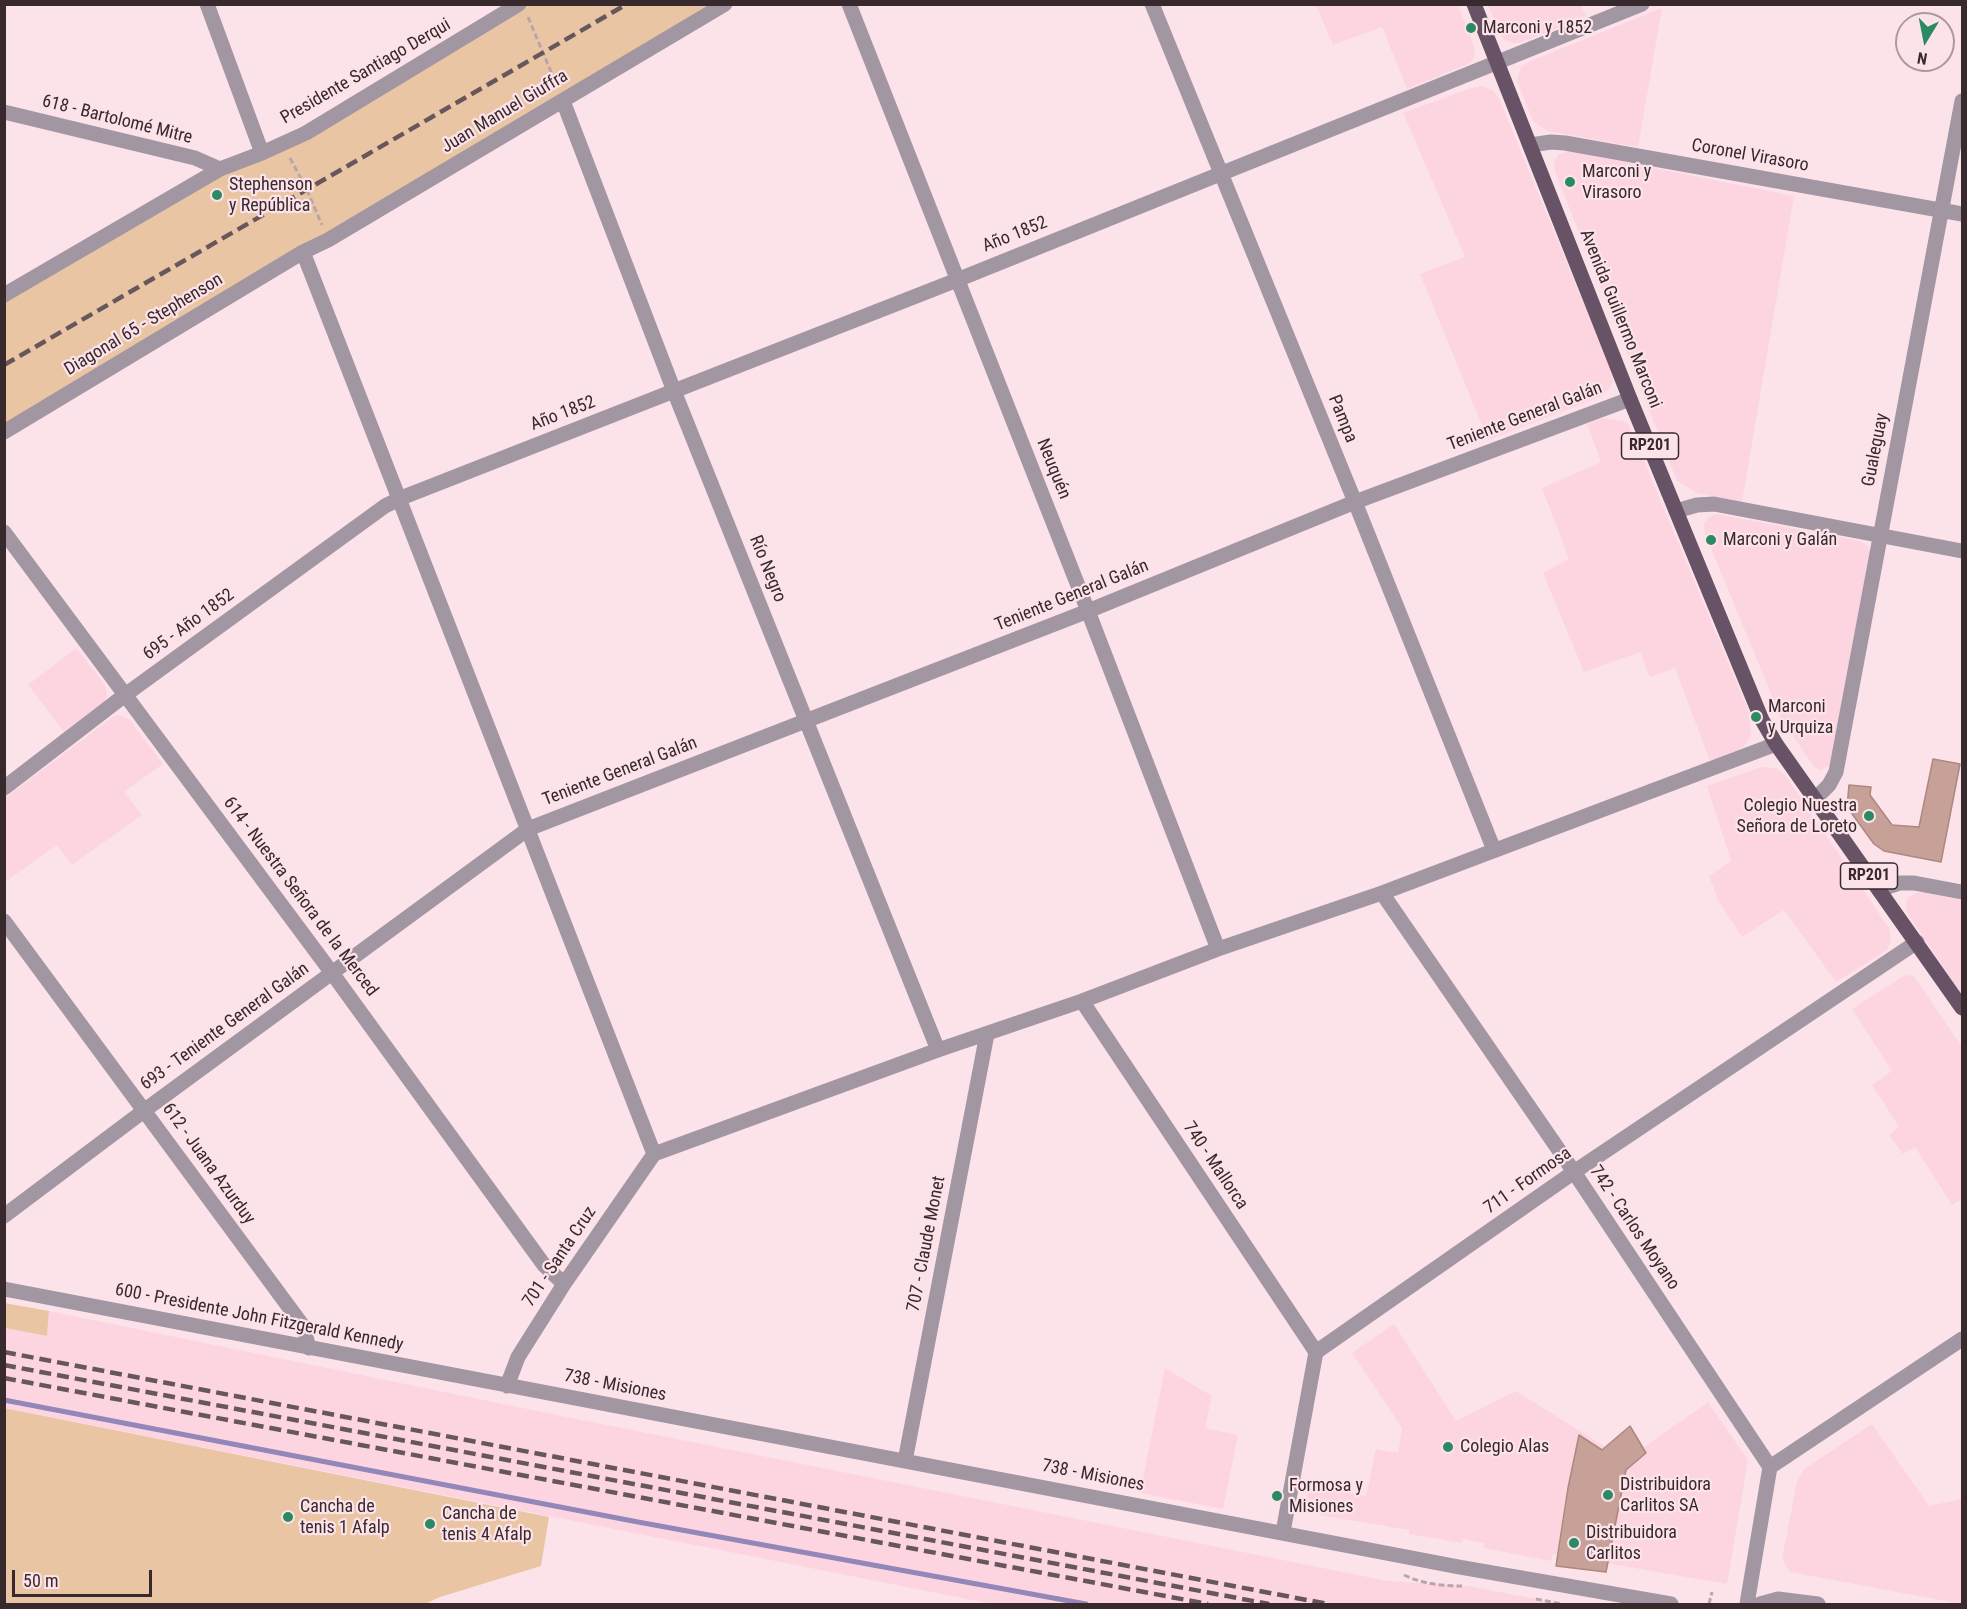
<!DOCTYPE html>
<meta charset="utf-8">
<style>
body{margin:0}
#map{position:relative;width:1967px;height:1609px;overflow:hidden;background:#fce3ea;font-family:"Roboto Condensed",sans-serif}
canvas{display:block}
.frame{position:absolute;inset:0;border:6px solid #38292d;pointer-events:none}
.north{position:absolute;left:1895px;top:12px;width:60px;height:60px;box-sizing:border-box;background:#fce3ea;border:2px solid #ae999e;border-radius:50%;rotate:190deg;font-size:16px;font-weight:700;line-height:24px;text-align:center;color:#38292d}
.north::after{content:'';display:block;margin:auto;width:21px;height:27px;background:#2b8a62;clip-path:polygon(50% 0,100% 100%,50% 72%,0 100%)}
.scale{position:absolute;left:12px;top:1570px;width:140px;height:27px;box-sizing:border-box;border:3px solid #38292d;border-top:0;padding-left:8px;font-size:18px;line-height:21px;white-space:nowrap;color:#38292d;-webkit-text-stroke:4px #fce3ea;paint-order:stroke}
</style>
<div id="map">
<canvas width="1967" height="1609"></canvas>
<div class="frame"></div>
<div class="north">N</div>
<div class="scale">50 m</div>
</div>
<script>
const c = document.querySelector('canvas').getContext('2d');
c.lineJoin = 'round';
function fill(path, color) { c.fillStyle = color; c.fill(path, 'evenodd'); }
function stroke(path, color, width, dash) { c.strokeStyle = color; c.lineWidth = width; c.lineCap = dash ? 'butt' : 'round'; c.setLineDash(dash || []); c.stroke(path); }
function label(font, color, halo, rows, align = 'center') {
  c.font = font + ' "Roboto Condensed",sans-serif'; c.lineWidth = 4.5; c.setLineDash([]); c.textBaseline = 'middle'; c.strokeStyle = halo; c.fillStyle = color; for (const [text, x, y, turn = 0] of rows) {
    c.save(); c.translate(x, y); c.rotate((+turn || 0) * Math.PI / 180); c.textAlign = isNaN(turn) ? turn : align; if (halo) c.strokeText(text, 0, 0); c.fillText(text, 0, 0); c.restore();
  }
}
fill(new Path2D(`
 M1316,5H1458L1474,46L1475,53L1473,60L1468,64L1407,89L1382,27L1333,45Z
 M1488,5H1581L1586,16L1520,43H1512L1506,41L1502,37Z
 M1662,8L1638,147L1547,131L1533,121L1517,81L1521,67L1528,62Z
 M1483,86L1492,90L1499,98L1612,372L1613,382L1609,389L1600,397L1488,440L1420,274L1465,257L1403,113L1471,88Z
 M1571,151L1794,196L1742,502L1697,493L1677,481L1556,174L1554,163L1558,154Z
 M1603,418L1624,421L1629,425L1749,712L1751,735L1746,744L1738,752L1710,761L1675,668L1650,677L1640,652L1584,672L1543,573L1569,559L1542,488L1601,462L1587,424Z
 M1716,514L1860,541L1868,546L1872,555L1833,760L1829,766L1821,770L1814,767L1781,718L1705,534L1704,523L1709,517Z
 M76,648L103,682L106,688L107,695L105,701L64,732L28,685Z
 M119,715L129,719L163,764L124,792L142,815L72,865L57,845L5,882V798L114,716Z
 M1761,767L1776,768L1785,775L1889,928L1891,940L1887,950L1836,982L1784,910L1742,937L1718,900L1709,876L1731,861L1707,786Z
 M1923,892L1962,900V995L1907,913L1906,905L1908,898L1916,893Z
 M1905,975L1914,976L1962,1047V1199L1952,1205L1915,1147L1903,1154L1889,1135L1899,1127L1872,1085L1892,1071L1852,1009Z
 M49,1311L552,1414L1388,1581L1468,1586L1562,1604H992L5,1408L4,1328L47,1336Z
 M1394,1324L1456,1421L1516,1391L1626,1460L1708,1402L1748,1460L1727,1584L1553,1554L1551,1561L1483,1548L1484,1543L1463,1539L1462,1543L1409,1534V1530L1319,1515L1309,1505L1306,1485L1366,1496L1376,1449L1398,1453L1402,1428L1352,1353Z
 M1165,1368L1212,1396L1205,1428L1238,1435L1223,1509L1140,1493Z
 M1872,1424L1929,1506L1962,1499V1604L1790,1572L1782,1559L1797,1481L1804,1469Z`), '#fdd5e0');
fill(new Path2D(`
 M519,5H725L5,432V295L262,153Z
 M4,1303L49,1311L47,1336L5,1328Z
 M4,1408L549,1517L541,1566L440,1597L425,1604H5Z`), '#e9c5a4');
stroke(new Path2D(`
 M4,1400L638,1522L1086,1604`), '#9287b8', 5);
const building = new Path2D(`
 M1933,759L1960,764L1941,862L1884,851L1874,844L1847,807L1849,785L1871,787L1870,795L1892,825L1919,827Z
 M1630,1426L1646,1453L1626,1470L1606,1572L1556,1566L1568,1488L1579,1435L1602,1450Z`);
fill(building, '#c7a098');
stroke(building, '#ad8880', 1.5);
stroke(new Path2D(`
 M528,17L557,86
 M290,158L307,190L322,225
 M1404,1575C1423,1584 1442,1586 1462,1586
 M1536,1599L1562,1604
 M1709,1604L1712,1592`), '#bba5ab', 3, [6, 3]);
stroke(new Path2D(`
 M207,4L262,153
 M849,4L1088,611L1218,949
 M1152,4L1355,502L1494,850
 M563,101L674,391L938,1050
 M4,112L195,158L220,169
 M1530,145L1551,142L1565,143L1962,214
 M303,252L654,1154
 M4,295L220,169L262,153L306,133L519,4
 M4,432L303,252L328,240L725,4
 M1676,511L1697,505L1714,504L1962,551
 M4,532L332,973L544,1265L564,1284
 M4,788L125,695L385,506L401,498L957,280L1642,4
 M1815,799L1829,785L1836,772L1962,101
 M1879,890L1900,883H1914L1962,892
 M1382,893L1574,1172L1770,1467
 M4,921L303,1326L309,1348
 M1082,1001L1316,1352
 M654,1154L938,1050L1082,1001L1218,949L1382,893L1776,744
 M4,1216L145,1110L528,829L1088,611L1355,502L1630,399
 M4,1289L1459,1567L1671,1604
 M507,1386L518,1357L564,1284L654,1154
 M905,1461L987,1034
 M1283,1532L1316,1352L1574,1172L1917,942
 M1747,1604L1770,1467L1962,1339
 M1760,1604L1778,1599L1818,1604`), '#a296a2', 15);
stroke(new Path2D(`
 M1474,4L1630,399L1762,720L1776,744L1962,1008`), '#675266', 15);
stroke(new Path2D(`
 M4,365L627,4
 M4,1352L1328,1604
 M4,1365L1269,1604
 M4,1378L1208,1604`), '#67565b', 4.5, [12, 6]);
for (const [x, y, r, color] of [
 [1471,28,6,"#2b8a62"],
 [1570,182,6,"#2b8a62"],
 [217,195,6,"#2b8a62"],
 [1711,540,6,"#2b8a62"],
 [1756,717,6,"#2b8a62"],
 [1869,816,6,"#2b8a62"],
 [1448,1447,6,"#2b8a62"],
 [1608,1495,6,"#2b8a62"],
 [1277,1496,6,"#2b8a62"],
 [288,1517,6,"#2b8a62"],
 [430,1524,6,"#2b8a62"],
 [1574,1543,6,"#2b8a62"]
]) { const dot = new Path2D(); dot.arc(x, y, r, 0, 2 * Math.PI); c.fillStyle = color; c.fill(dot); stroke(dot, '#fce3ea', 2); }
for (const [x, y, w] of [
 [1650,446,57],
 [1869,876,57]
]) { const box = new Path2D(); box.roundRect(x - w / 2, y - 13, w, 26, 4.5); c.fillStyle = '#fce3ea'; c.fill(box); stroke(box, '#38292d', 1.5); }
label('bold 16px', '#38292d', null, [
 ["RP201",1650,446],
 ["RP201",1869,876]
]);
label('18px', '#38292d', '#fce3ea', [
 ["Marconi y 1852",1483,28],
 ["Marconi y",1582,172],
 ["Virasoro",1582,193],
 ["Stephenson",229,185],
 ["y República",229,206],
 ["Marconi y Galán",1723,540],
 ["Marconi",1768,707],
 ["y Urquiza",1768,728],
 ["Colegio Nuestra",1857,806,"right"],
 ["Señora de Loreto",1857,827,"right"],
 ["Colegio Alas",1460,1447],
 ["Distribuidora",1620,1485],
 ["Carlitos SA",1620,1506],
 ["Formosa y",1289,1486],
 ["Misiones",1289,1507],
 ["Cancha de",300,1507],
 ["tenis 1 Afalp",300,1528],
 ["Cancha de",442,1514],
 ["tenis 4 Afalp",442,1535],
 ["Distribuidora",1586,1533],
 ["Carlitos",1586,1554]
], 'left');
label('18px', '#38292d', '#fce3ea', [
 ["Presidente Santiago Derqui",366,72,-30],
 ["Juan Manuel Giuffra",505,112,-31],
 ["618 - Bartolomé Mitre",117,120,14],
 ["Coronel Virasoro",1750,156,10],
 ["Año 1852",1015,235,-22],
 ["Avenida Guillermo Marconi",1620,319,68],
 ["Diagonal 65 - Stephenson",144,325,-31],
 ["Año 1852",563,414,-21],
 ["Teniente General Galán",1525,417,-21],
 ["Pampa",1342,419,68],
 ["Gualeguay",1876,450,-79],
 ["Neuquén",1053,469,68],
 ["Río Negro",767,569,68],
 ["Teniente General Galán",1072,596,-22],
 ["695 - Año 1852",189,625,-36],
 ["Teniente General Galán",620,772,-21],
 ["614 - Nuestra Señora de la Merced",300,897,53],
 ["693 - Teniente General Galán",225,1027,-36],
 ["612 - Juana Azurduy",208,1164,54],
 ["740 - Mallorca",1215,1166,56],
 ["711 - Formosa",1528,1181,-35],
 ["742 - Carlos Moyano",1634,1228,56],
 ["707 - Claude Monet",927,1244,-79],
 ["701 - Santa Cruz",560,1257,-56],
 ["600 - Presidente John Fitzgerald Kennedy",259,1318,11],
 ["738 - Misiones",615,1386,11],
 ["738 - Misiones",1093,1476,11]
]);
</script>
